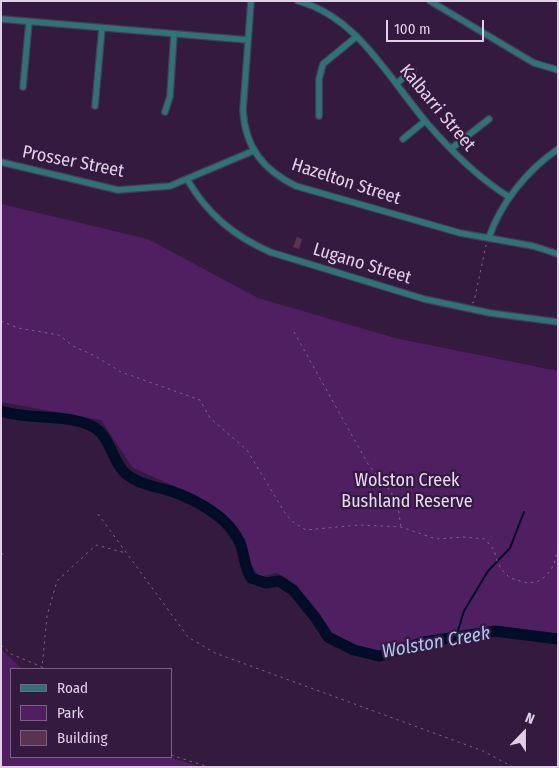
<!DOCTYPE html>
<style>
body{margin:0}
#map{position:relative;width:559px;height:768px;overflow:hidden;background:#331a3e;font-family:"Fira Sans Condensed",sans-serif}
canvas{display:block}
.frame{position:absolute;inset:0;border:2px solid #e0d0e7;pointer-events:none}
.legend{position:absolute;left:10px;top:668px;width:162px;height:90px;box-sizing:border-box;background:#331a3e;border:1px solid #786382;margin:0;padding:6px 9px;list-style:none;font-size:15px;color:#e0d0e7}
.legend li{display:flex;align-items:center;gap:10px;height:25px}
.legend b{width:25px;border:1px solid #786382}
.north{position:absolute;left:499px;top:708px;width:50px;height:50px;-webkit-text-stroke:4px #331a3e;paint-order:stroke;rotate:22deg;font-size:14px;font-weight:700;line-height:20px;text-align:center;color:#e0d0e7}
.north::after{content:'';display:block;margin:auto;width:18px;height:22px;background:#e0d0e7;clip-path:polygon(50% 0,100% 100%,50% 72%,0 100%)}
.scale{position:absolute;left:386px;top:20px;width:98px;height:22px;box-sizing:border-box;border:2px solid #e0d0e7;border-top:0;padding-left:6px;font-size:15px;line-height:18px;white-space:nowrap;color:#e0d0e7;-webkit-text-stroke:4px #331a3e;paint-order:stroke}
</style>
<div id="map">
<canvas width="559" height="768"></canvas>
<div class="frame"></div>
<ul class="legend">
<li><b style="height:6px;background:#297676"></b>Road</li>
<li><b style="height:14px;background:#4f1f62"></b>Park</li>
<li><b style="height:14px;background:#593351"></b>Building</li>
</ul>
<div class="north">N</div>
<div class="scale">100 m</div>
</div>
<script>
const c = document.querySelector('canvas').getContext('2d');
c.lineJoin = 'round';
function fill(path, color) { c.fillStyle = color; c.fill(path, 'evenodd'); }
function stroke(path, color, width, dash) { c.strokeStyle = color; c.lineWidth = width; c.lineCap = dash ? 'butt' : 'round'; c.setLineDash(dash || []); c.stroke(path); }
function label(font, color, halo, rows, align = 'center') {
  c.font = font + ' "Fira Sans Condensed",sans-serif'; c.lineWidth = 4.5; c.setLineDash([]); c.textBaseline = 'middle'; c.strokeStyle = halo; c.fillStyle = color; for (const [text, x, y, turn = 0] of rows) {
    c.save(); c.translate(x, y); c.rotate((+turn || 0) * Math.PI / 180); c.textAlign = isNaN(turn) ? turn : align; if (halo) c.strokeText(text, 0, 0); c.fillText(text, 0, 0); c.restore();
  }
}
fill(new Path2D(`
 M1,204L148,239L258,298L395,338L558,371V636L495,628L423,638L380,651L354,646L331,634L287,578L277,573L259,577L249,561L246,540L228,521L188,492L133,468L101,420L1,402Z
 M1,649L22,669H11V757H169L200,767H1Z`), '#4f1f62');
stroke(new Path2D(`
 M456,637L464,611L488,571L510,548L524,512`), '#000d26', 2);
stroke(new Path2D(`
 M1,411C29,420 60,414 87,424C111,432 110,459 125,473C137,484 156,487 171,491C197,500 231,518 241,546C245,557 244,566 251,578L266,583L279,581L293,590L315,617L328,637L354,650L379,656L424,642L495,631L558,639`), '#000d26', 11);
fill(new Path2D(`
 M297,237L302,239L299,249L293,247Z`), '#593351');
const minor = new Path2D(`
 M251,1L243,110C245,147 263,170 296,186L460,233L533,246L558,254
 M298,1C358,17 389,79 427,123C451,151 477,177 509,197
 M430,1L534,63L558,70
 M1,19L248,40
 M397,83L413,70
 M23,87L29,22
 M95,106L102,28
 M165,112L170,96L174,34
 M319,116V79L323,64L356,37
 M403,139L425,121
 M452,148L489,119
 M1,162L118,190L170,186L253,151
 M187,179C207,214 234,236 270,252L424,299L490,313L558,322
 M489,237C501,203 527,170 558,149`);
stroke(minor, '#4f3759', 8);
stroke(new Path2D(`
 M472,303L474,302L486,245
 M1,321L18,328L59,335L73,346L95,356L121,372L200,400L210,418L247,450L285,513L293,522L306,530L358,525L383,526L401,527L436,539L464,537L485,539L494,550L497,561L502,570L510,578L527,583L537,582L546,576L554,565L558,547
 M294,332L368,464L391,492L398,507L401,527
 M98,514L188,637L215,653L483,751L513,767
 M1,555L6,552
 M1,645L11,654L42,667
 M44,669L42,667L47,616L57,581L96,545L126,553
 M171,755L209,767`), '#7b6685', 1, [2.5, 4]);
stroke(minor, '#297676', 5.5);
label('18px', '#e0d0e7', '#331a3e', [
 ["Kalbarri Street",437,108,50],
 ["Prosser Street",73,162,11],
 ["Hazelton Street",346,182,18],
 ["Lugano Street",362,264,17]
]);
label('18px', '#e9d9f0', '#331a3e', [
 ["Wolston Creek",407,481],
 ["Bushland Reserve",407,502]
]);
label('italic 19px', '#a8c8f3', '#331a3e', [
 ["Wolston Creek",436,643,-10]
]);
</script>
